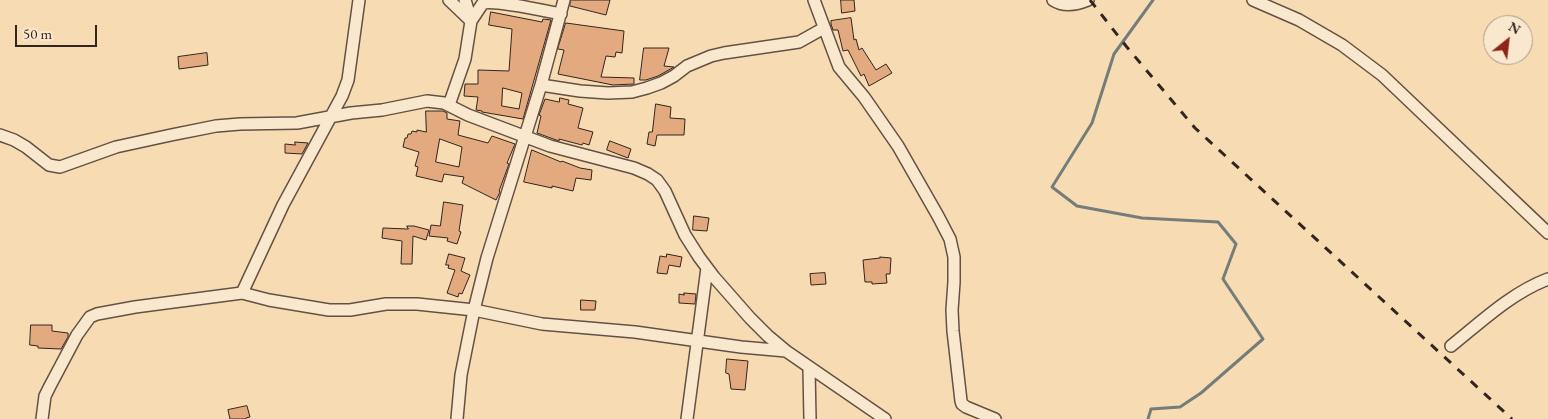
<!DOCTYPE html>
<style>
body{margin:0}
#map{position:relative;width:1548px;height:419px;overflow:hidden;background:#f7dbb3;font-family:"EB Garamond",serif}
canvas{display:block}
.north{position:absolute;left:1483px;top:15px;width:50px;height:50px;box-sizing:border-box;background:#fae8ce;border:1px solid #aa9a88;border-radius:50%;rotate:29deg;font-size:14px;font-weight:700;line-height:20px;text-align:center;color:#32241f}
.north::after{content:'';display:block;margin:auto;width:18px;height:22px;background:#8f2418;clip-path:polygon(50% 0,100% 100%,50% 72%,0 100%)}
.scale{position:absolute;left:15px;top:25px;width:82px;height:22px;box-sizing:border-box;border:2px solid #32241f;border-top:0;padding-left:6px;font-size:15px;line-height:18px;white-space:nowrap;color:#32241f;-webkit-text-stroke:4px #fae8ce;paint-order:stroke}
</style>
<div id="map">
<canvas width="1548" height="419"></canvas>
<div class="north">N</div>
<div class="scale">50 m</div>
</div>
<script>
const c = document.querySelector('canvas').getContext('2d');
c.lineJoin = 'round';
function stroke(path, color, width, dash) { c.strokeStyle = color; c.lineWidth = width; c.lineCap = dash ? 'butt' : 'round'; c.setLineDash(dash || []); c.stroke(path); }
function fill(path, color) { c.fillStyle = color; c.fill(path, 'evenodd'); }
stroke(new Path2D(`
 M1148,419L1151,409L1180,407L1201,393L1263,339L1223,279L1236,244L1218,222L1142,218L1077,206L1052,187L1092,123L1114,54L1153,0`), '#747d7a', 3);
const building = new Path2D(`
 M571,0H610L606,15L570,6Z
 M841,0H854L855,11L842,13Z
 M491,12L542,22L543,19L551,20L523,119L482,112V111L476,110L478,97L464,96L465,84H478V70L509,71L512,29L489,25ZM503,88L522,93L519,109L502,106Z
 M851,18L854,40L856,39L859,50L862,48L876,70L886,64L892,73L869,86L864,74L861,76L848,50L843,51L838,30H833L831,24V21Z
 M566,23L624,31L622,53L616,52L615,57L606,56L601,77L634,78V84L613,85L558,74L564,50L558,49Z
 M644,48H669L664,66L674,67L658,76L646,80H640Z
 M207,53L208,65L179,69L178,57Z
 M560,98L569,100L568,104L583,108L578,128L593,132L589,145L583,143L582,145L559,139V141L537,133L541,116L539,115L545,99L559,102Z
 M656,104L671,107L670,118L685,119L684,135H657L655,146L647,144L649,132H652Z
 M426,111H443L447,113V119L460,121L458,135L488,143L492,136L515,144L507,163L509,164L499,191L500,192L496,200L462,183L464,177L444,174L442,182L416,176L418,167L415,166L419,152L403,147L405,138H407L408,134H411L412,131L417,132V130L426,132ZM440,139L462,147L459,167L436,162Z
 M610,141L631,149L628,158L607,150Z
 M295,142L308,143L302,154L285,153V144L295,145Z
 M532,150L561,162L562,161L580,168L592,170L591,180L576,178L573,191L552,186V188L524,182Z
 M444,202L463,205L459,231L461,232L457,244L447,241L448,238L429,236L431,225L440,226Z
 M694,216L709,218L707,231L693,230Z
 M407,226H414L429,230L426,240L413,236L412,264H401L402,241L382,238L383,228L408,229Z
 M449,254L465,258L461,271L470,275L462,294L459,293L458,297L447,293L455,270L448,268L449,265H446Z
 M667,254L682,257L680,267L669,265L667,274L657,273L660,256L666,257Z
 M880,257L891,258L890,274H886L887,283L872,284V282H865L863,260L880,258Z
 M825,273L826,284L811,285L810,274Z
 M684,293L696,294L695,304L679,303V294L684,295Z
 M581,300L596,301L595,310H581Z
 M31,325H52V331L68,333V337L61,349L38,348V346L30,345Z
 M727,359L748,361L745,390L731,389L729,374L726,373Z
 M247,406L250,417L246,418V419H230L228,410Z`);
fill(building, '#e3aa80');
stroke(building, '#32241f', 1);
const minor = new Path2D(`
 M449,0L471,21
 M465,0L471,20
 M814,0L839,67L864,97L898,146L938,216L950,239L954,257V282L952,310L953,331L961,401L962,404L966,407L995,419
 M1053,0C1064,7 1076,5 1088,0
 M1253,0L1299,20L1342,45L1382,75L1548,233
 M541,85L580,91L608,93L632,92L647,88L661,83L674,76L687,66L711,56L724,53L799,42L824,28
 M449,105L465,59L471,21L483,3C498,0 544,11 561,14
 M0,135L14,140L26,147L49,165L60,167L116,147L171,135L216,126L240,124L297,123L351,113L382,110L427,101L444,103L468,115L550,146L634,168L648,174L657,180L665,191L685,235L699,257L714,277L750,318L768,336L786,351L885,419
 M242,293L283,205L342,96L348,80L359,0
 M1451,346C1481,322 1511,293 1548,279
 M809,368L810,419
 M42,419L45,396L50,386L77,335L90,317L97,314L135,307L242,293L269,300L329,310H350L386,304H417L474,310L542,324L635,332L741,347L786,351
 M457,419L461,375L474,310L487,258L541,85L564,0
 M687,419L707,268`);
stroke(minor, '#635244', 14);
stroke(minor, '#fae8ce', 11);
stroke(new Path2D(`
 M1090,0L1126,46L1195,128L1512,419`), '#32241f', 3, [9, 9]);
</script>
